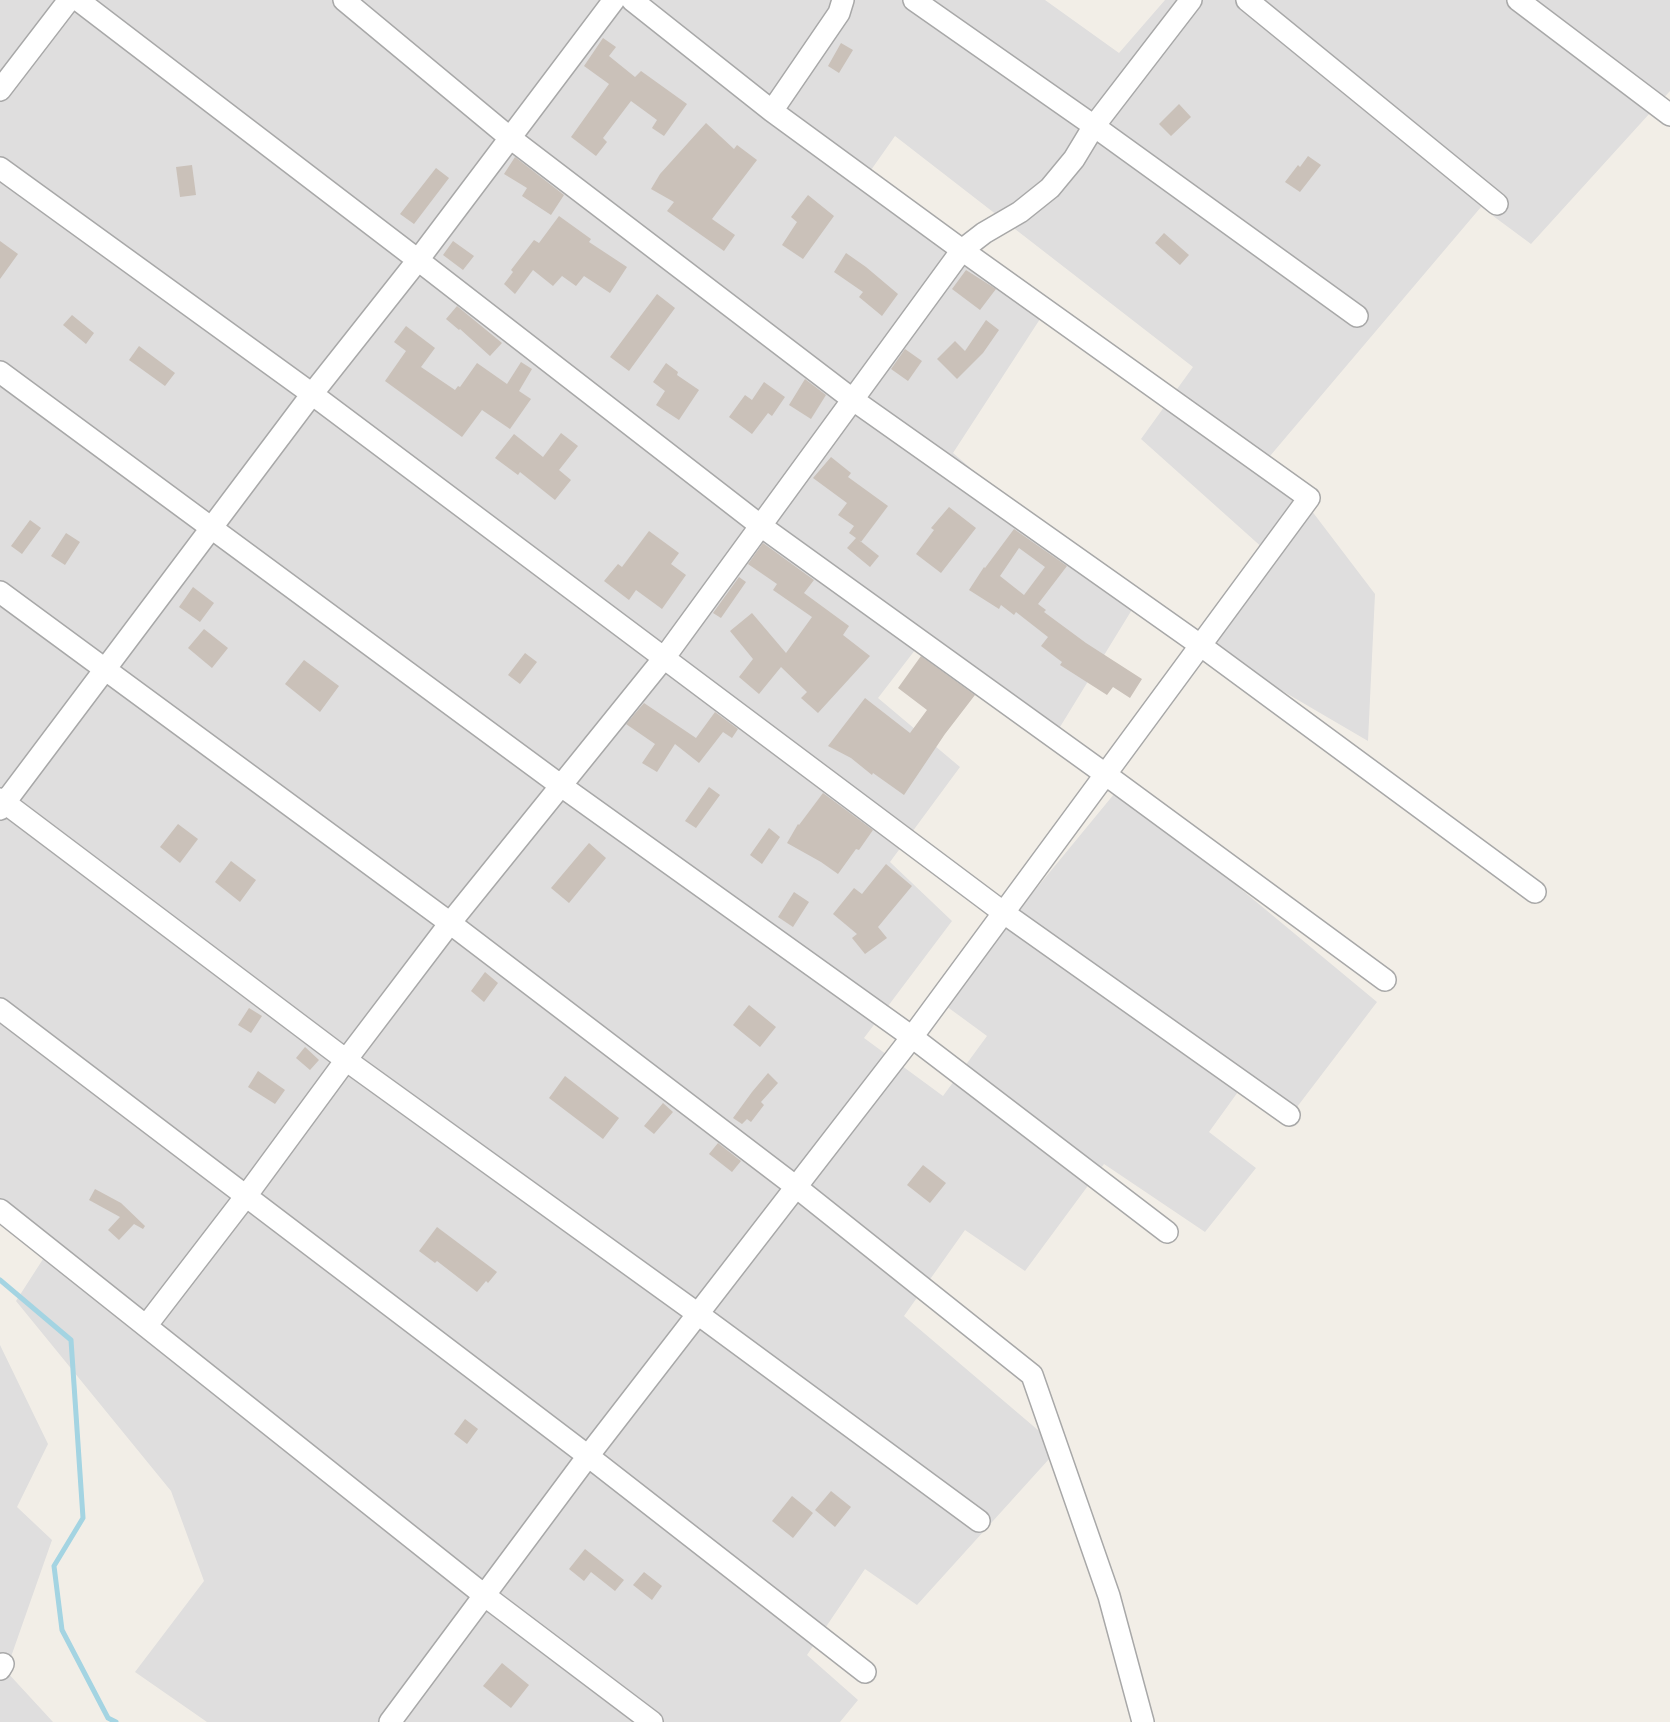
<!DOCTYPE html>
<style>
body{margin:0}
canvas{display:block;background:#f2eee7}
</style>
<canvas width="1670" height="1722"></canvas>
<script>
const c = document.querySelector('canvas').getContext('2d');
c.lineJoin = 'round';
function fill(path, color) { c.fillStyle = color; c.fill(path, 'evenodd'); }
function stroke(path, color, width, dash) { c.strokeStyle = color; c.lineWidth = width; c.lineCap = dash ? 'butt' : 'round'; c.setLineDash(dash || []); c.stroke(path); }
fill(new Path2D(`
 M0,0H1045L1119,53L1165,0H1670V91L1531,244L1481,207L1270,456L1375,594L1368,741L1209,648L1265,550L1141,439L1193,367L895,136L864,180L1040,319L953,453L1133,608L1052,740L922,641L878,698L960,767L890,862L952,921L864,1038L943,1096L987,1036L942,1003L1119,788L1377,1002L1297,1107L1248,1078L1209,1132L1256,1168L1205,1232L1104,1164L1025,1271L965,1230L904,1316L1059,1448L917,1605L865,1569L807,1655L858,1700L840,1722H207L135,1672L204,1581L171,1491L16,1301L45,1256L0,1219Z
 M0,1345L48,1444L17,1507L52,1540L6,1671L53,1722H0Z`), '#dfdede');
stroke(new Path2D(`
 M0,1280L71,1340L83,1518L54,1566L62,1630L108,1718L116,1722`), '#a4d4e2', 5);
fill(new Path2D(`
 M603,38L616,47L609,56L635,77L641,71L687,104L664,136L652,128L657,120L631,101L603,138L607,142L596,156L571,137L609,84L584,66Z
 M841,43L853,50L839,73L828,66Z
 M1179,104L1191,117L1171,136L1159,124Z
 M706,123L734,149L737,145L757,160L712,219L735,235L724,251L667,211L674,202L651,189L660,174Z
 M1308,156L1321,165L1300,192L1285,182L1298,165L1300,167Z
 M515,157L564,195L551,215L522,196L527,188L504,174Z
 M192,165L196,195L180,197L176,167Z
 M436,168L449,178L414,224L400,214Z
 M808,195L834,216L803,259L782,245L797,222L791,217Z
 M559,216L591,239L589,242L627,267L610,293L584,276L576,286L562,276L553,286L533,270L515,294L504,284L513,272L511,270L534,240L539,243Z
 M1164,233L1189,255L1180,265L1155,243Z
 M0,241L18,254L0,279Z
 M453,241L474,256L463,270L443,255Z
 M846,253L866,267L898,294L882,316L859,297L863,292L834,272Z
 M966,270L996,289L980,310L952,289Z
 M657,294L675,308L629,371L610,357Z
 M457,306L502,343L490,356L460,329L459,330L446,319Z
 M72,315L94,333L86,344L63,325Z
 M986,320L999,330L983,353L957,379L937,359L955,341L965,351Z
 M406,326L435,348L421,367L455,390L458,386L460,387L477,363L507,384L521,362L532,369L519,391L531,399L510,429L482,410L462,437L385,381L406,351L394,342Z
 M139,346L175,373L165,386L129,360Z
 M905,349L922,361L908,381L891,369Z
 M666,363L678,372L677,375L699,390L679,420L656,405L665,391L653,382Z
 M805,379L826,395L811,419L789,405Z
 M764,382L785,397L772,416L768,413L752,434L729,417L745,395L752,400Z
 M561,433L578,446L559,470L571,480L555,500L520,472L518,475L495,458L514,434L543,457Z
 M831,457L851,473L848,477L888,506L861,542L859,540L879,556L870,567L847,548L856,538L849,533L854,526L838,515L847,503L813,478Z
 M949,507L976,528L941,573L916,554L934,530L931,528Z
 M30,520L41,528L22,554L11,546Z
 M1014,529L1067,566L1038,604L1046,610L1044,612L1086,643L1142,679L1130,698L1113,687L1107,695L1060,665L1062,662L1041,646L1048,637L1016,612L1014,615L1001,605L999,609L969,590L984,567L985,568ZM1019,548L1045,567L1024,595L1000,576Z
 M649,531L679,553L671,564L686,575L662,609L636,590L629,600L604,581L618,564L622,567Z
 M66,533L80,542L65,565L51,556Z
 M763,543L814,580L804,593L849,626L843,635L870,656L818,713L801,698L807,692L781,667L759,694L739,677L753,659L730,631L752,613L786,653L812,617L773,590L777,584L748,564Z
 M739,577L746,582L721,618L713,613Z
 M193,587L214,603L200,622L179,607Z
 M204,629L228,648L212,668L188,648Z
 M525,653L537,662L520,684L508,675Z
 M921,656L975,695L945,734L904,795L873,773L872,775L851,758L828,746L865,698L910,733L927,710L898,688Z
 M304,660L339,686L320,712L285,684Z
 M644,703L696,738L715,712L738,729L732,738L723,732L699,763L675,744L657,772L642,763L655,744L626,724Z
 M709,787L720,795L696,828L685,821Z
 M823,793L873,830L859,850L856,849L838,874L821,862L787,843L798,824L799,825Z
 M178,824L198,839L180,863L160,847Z
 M769,828L780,837L762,864L750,855Z
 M589,843L606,858L569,903L551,888Z
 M231,861L256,880L240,902L215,882Z
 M886,864L912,886L878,927L887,938L865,954L852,938L857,934L833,914L854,888L862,894Z
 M794,892L809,902L793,927L778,917Z
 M485,972L498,983L484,1002L471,991Z
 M749,1005L776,1027L760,1047L733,1025Z
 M249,1008L262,1016L251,1033L238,1025Z
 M305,1047L319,1060L310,1070L296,1058Z
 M258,1071L285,1090L275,1104L248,1087Z
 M768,1073L778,1083L761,1102L764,1105L751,1122L747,1119L742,1124L733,1118L752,1092Z
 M565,1076L619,1118L603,1139L549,1098Z
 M663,1103L673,1112L654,1134L644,1126Z
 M718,1143L741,1161L732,1172L709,1154Z
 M923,1165L946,1183L930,1203L907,1185Z
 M95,1189L121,1203L145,1226L143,1229L134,1224L119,1240L108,1230L120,1217L89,1200Z
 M437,1227L497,1272L488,1283L486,1281L477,1292L437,1261L435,1263L419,1251Z
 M465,1419L478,1429L467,1444L454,1434Z
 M831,1491L851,1507L835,1527L815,1510Z
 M792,1496L813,1513L793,1538L772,1521Z
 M585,1549L624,1580L615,1591L591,1572L584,1581L569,1569Z
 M644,1572L662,1586L652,1600L633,1585Z
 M502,1663L529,1685L511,1708L483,1686Z`), '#cac1b9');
const minor = new Path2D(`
 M78,0L418,260L761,526L1105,774L1385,980
 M344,0L509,137L852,399L1200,645L1535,892
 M914,0L1094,126L1357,316
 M1247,0L1497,204
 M1518,0L1670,115
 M0,90L69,0
 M772,111L839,13L843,0
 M0,168L312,394L1004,913L1289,1115
 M0,372L560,785L912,1037L1167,1232
 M0,592L450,923L795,1186L1032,1375L1109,1596L1143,1722
 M0,799L346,1060L698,1314L979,1521
 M0,809L312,394L418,260L614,0
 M0,1009L588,1456L865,1672
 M0,1210L484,1595L652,1722
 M146,1326L246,1196L346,1060L450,923L664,658L962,250L984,233L1020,212L1050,188L1074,159L1094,126L1191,0
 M0,1669L3,1664
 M390,1722L588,1456L912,1037L1309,498L962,250L772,111L632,0`);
stroke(minor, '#a8a8a8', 24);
stroke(minor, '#fff', 21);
</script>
